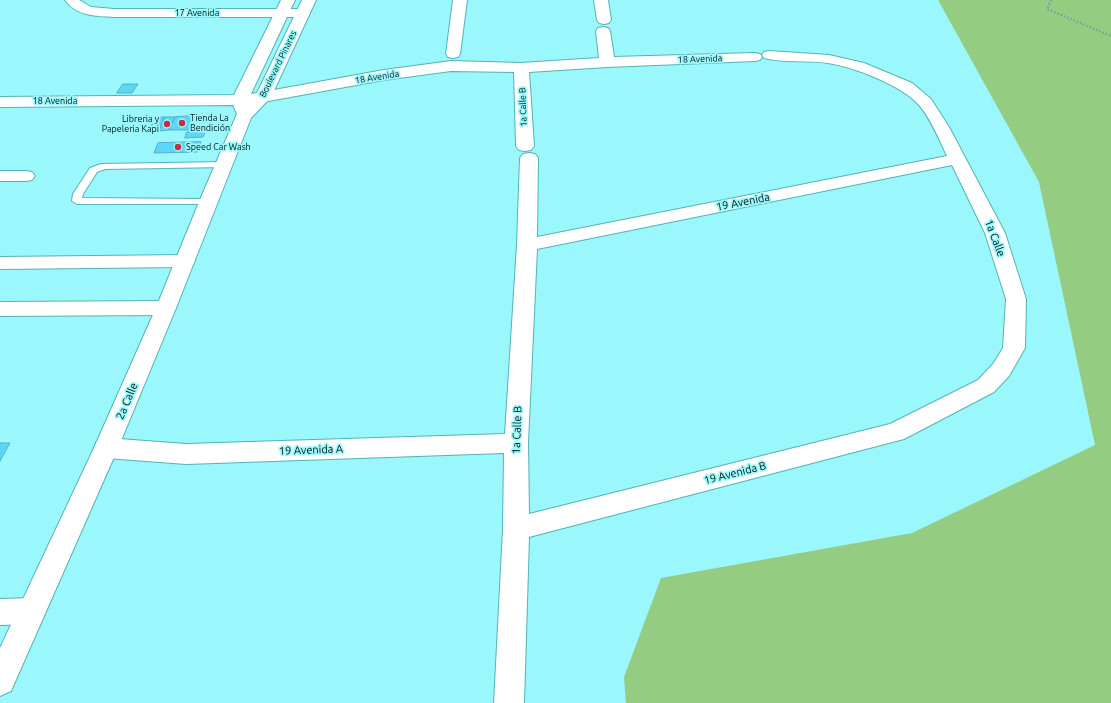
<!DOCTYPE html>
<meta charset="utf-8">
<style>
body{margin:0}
canvas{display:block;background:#9af7fb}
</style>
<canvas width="1111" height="703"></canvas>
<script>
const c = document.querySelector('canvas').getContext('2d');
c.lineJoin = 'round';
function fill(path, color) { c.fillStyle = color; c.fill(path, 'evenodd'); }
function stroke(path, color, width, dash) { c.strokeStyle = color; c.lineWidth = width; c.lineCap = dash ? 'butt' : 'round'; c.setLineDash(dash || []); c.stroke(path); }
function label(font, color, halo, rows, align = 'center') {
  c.font = font + ' Ubuntu,sans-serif'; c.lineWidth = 3.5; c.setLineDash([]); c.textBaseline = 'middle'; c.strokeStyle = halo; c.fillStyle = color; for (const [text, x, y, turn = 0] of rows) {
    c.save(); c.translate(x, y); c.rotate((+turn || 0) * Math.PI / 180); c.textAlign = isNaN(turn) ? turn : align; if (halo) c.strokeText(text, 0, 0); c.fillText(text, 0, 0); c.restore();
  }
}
fill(new Path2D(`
 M938,0H1111V703H626L624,677L661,578L912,533L1095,445L1039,182Z`), '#94cd82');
const building = new Path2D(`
 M123,84H138L132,93H117Z
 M195,116L189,130H169L175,117Z
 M156,117H165L159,131H149Z
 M165,117H175L169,130L159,131Z
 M187,132H205L203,137L185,138Z
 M201,142L197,152L154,153L158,143Z
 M0,443H10L0,461Z`);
fill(building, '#5bd7f8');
stroke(building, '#5aafc7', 1);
const service = new Path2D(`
 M225,162L228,163L230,165L228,167L105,169L97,172L83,194L82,198L208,199L212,200L213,202L212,204H77L72,201L73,194L90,168L101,164Z`);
const minor = new Path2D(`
 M65,0H79L91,7L114,9H303L308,10L310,13L308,16L303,17H114C96,16 76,16 65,0Z
 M453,0H467L460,54L458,57L453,58L448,57L446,54Z
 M594,0H608L611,20L609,23L604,24L599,23L597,20Z
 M603,27L608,28L610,31L614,57L755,53L760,54L762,57L760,60L755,61L607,67L529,72L534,146L531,150L525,151L519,150L516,146L514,72L451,71L384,80L263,102L257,100L255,97L257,94L263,92L384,70L451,61L521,63L599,58L596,31L598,28Z
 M769,51L829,55L864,63L912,83L931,99L949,127L1005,233L1026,299L1025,348L1009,376L994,392L904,439L529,537L524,703H494L503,529L504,453L186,464L106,458L97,455L94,448L97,441L106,438L186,444L505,434L517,245L520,158L523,154L529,153L535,154L538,158L537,237L947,156C939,139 931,119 919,105C901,85 854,67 828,63C807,60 783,63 764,58L762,55L764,52ZM952,165L985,233L1006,299L1003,348L993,364L978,380L890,424L529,514L528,443L537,249Z
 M0,171H26L32,172L35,176L32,180L26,181H0Z
 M185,255L192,256L195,261L192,266L185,267L0,269V257Z
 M166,301L173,303L176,308L173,313L166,315L0,316V302Z
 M32,598L42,602L46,611L42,620L32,624L0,625V599Z`);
const tertiary = new Path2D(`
 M281,0H295L251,94L257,93L302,0H316L271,97L251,118L176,308L118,448L11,691L0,696V648L94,448L156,308L199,202L237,114L233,105L0,107V97L234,95Z`);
stroke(service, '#54b3b6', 2);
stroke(minor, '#54b3b6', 2);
stroke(tertiary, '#54b3b6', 2);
stroke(new Path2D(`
 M1051,0L1047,9L1111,36`), '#62a6a9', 2, [1.5, 2]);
fill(service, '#fff');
fill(minor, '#fff');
fill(tertiary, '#fff');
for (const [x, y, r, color] of [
 [182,123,4,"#c13144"],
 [167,124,4,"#c13144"],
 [178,147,4,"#c13144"]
]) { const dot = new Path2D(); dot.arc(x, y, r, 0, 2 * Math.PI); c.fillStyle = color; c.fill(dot); stroke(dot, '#9af7fb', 1.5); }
label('9px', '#00191a', '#9af7fb', [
 ["17 Avenida",197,13],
 ["18 Avenida",700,59,-2],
 ["Boulevard Pinares",278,64,-64],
 ["18 Avenida",377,77,-9],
 ["18 Avenida",55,101],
 ["1a Calle B",523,107,-92]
]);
label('9px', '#00191a', '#9af7fb', [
 ["Tienda La",190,118],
 ["Bendición",190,128],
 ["Libreria y",159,119,"right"],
 ["Papeleria Kapi",159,129,"right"],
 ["Speed Car Wash",186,147]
], 'left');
label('11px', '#00191a', '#9af7fb', [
 ["19 Avenida",743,202,-11],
 ["1a Calle",995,238,69],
 ["2a Calle",127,401,-67],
 ["1a Calle B",517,430,-88],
 ["19 Avenida A",311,450,-2],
 ["19 Avenida B",735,473,-14]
]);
</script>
